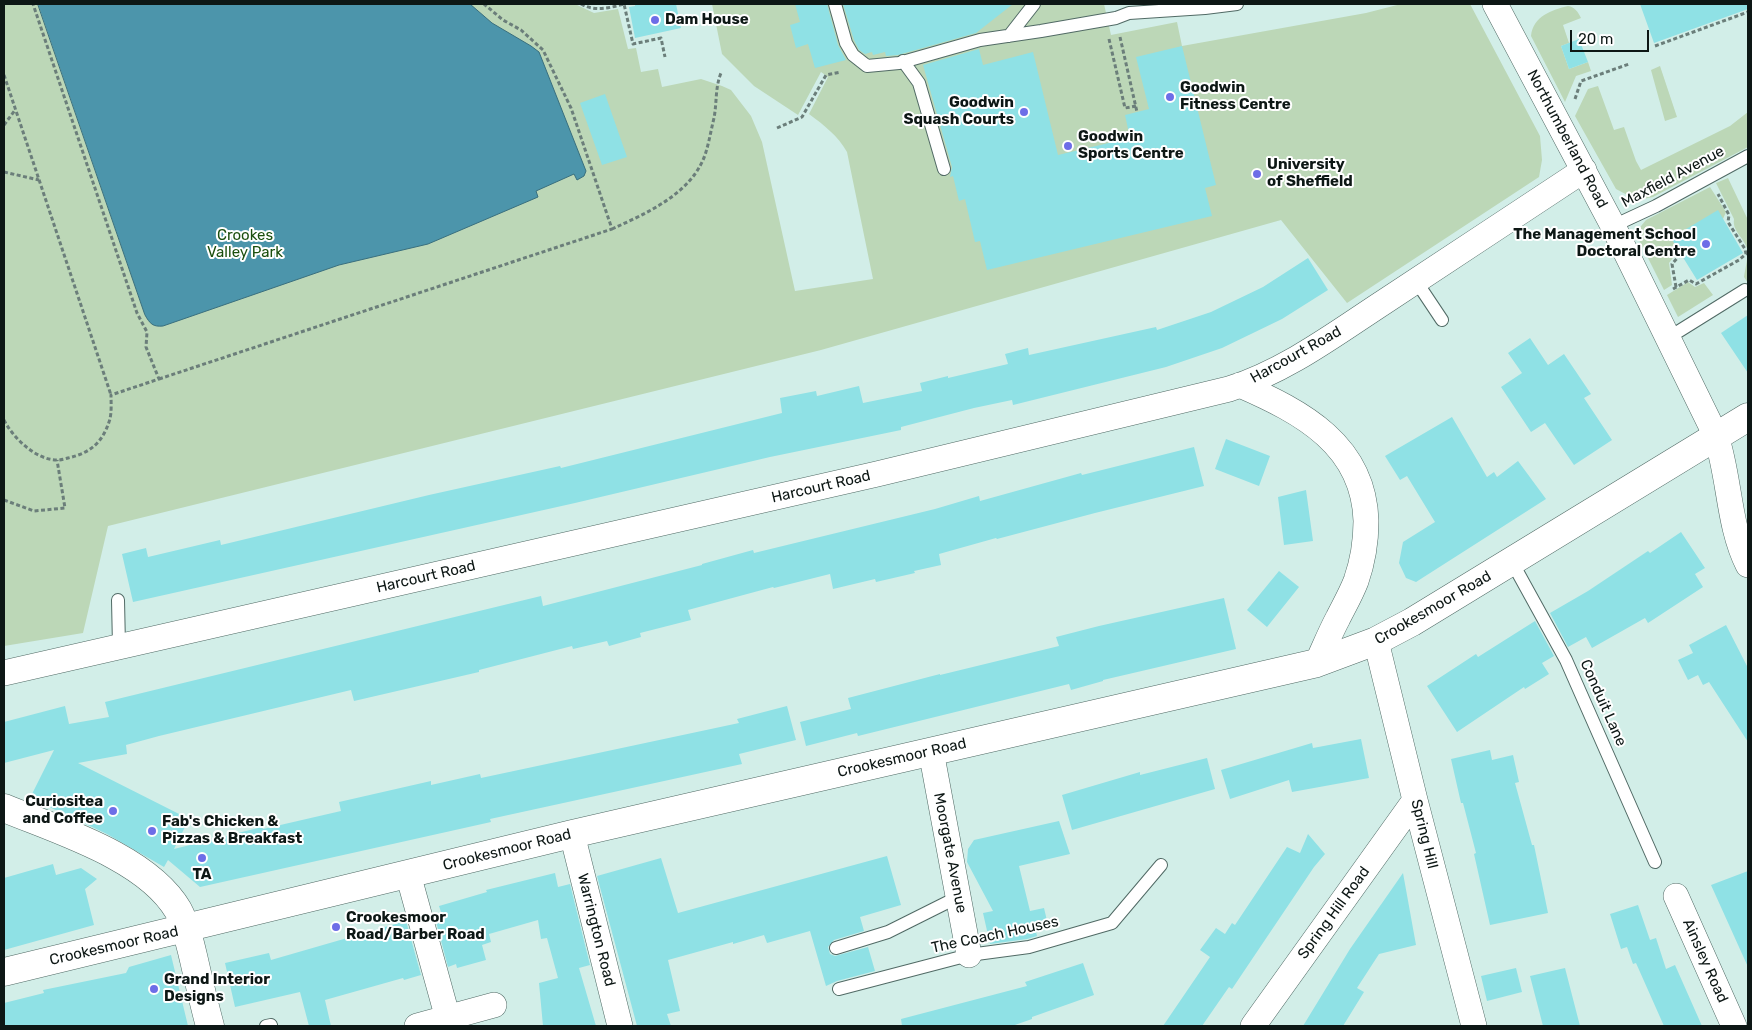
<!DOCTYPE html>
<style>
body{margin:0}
#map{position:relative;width:1752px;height:1030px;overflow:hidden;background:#d2eee8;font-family:Rubik,sans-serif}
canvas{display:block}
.frame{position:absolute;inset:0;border:5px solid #0d1715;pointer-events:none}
.scale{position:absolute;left:1570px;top:30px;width:79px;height:22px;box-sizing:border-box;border:2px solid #0d1715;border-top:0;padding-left:6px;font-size:15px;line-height:18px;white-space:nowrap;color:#0d1715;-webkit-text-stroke:4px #fff;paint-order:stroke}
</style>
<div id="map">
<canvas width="1752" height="1030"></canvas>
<div class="frame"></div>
<div class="scale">20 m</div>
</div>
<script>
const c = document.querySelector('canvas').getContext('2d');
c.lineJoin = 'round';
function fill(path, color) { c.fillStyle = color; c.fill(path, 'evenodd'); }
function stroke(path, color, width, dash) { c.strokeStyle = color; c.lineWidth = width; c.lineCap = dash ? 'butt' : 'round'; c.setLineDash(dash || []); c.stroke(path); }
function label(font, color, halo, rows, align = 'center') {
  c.font = font + ' Rubik,sans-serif'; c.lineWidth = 4; c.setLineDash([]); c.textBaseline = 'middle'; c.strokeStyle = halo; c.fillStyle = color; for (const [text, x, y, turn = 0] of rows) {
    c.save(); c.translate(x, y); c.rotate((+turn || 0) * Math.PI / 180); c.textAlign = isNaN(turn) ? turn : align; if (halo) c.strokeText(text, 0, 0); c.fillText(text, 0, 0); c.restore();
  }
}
fill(new Path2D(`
 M4,4H575L594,13L618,9L628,49L636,48L641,72L658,69L662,87L701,79L722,86L731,90L751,116L762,142L795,291L873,279L847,152C838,136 824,125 809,114L828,77L821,72L798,115L754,86L722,54L712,4H1104L1111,35L1177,22L1182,46L1366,13L1401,4H1470L1540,136L1542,160L1539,177L1347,303L1281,220L821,350L108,526L83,633L4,646Z
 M1568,6C1575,7 1578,12 1581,18L1563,25L1569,43L1561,46L1569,69L1588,62L1591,71L1576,76L1565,102L1531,36C1533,16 1552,10 1568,6Z
 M1660,66L1677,117L1665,121L1651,70Z
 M1598,86L1614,130L1624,127L1636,161L1641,170L1730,126L1748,112V147L1653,197L1643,199L1633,198L1616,189L1575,116L1588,89Z
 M1728,178L1748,220V283L1744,277C1745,270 1749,254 1747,248C1744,238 1732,231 1734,219L1716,183Z
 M1710,187L1726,212L1723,219L1679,250L1669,263L1672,285L1664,290L1638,238L1637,231L1646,220Z
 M1688,282L1695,287L1704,283L1713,295L1678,317L1667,295Z`), '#bcd7b7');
const water = new Path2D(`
 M38,4H470L492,23L531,46L539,52L586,171L584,176L577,180L574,174L536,191L538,197L428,244L339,265L163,326C153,327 150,324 145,315Z`);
fill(water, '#4c95ab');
stroke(water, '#396f7e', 1);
fill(new Path2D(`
 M635,4H676L681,28L635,38L629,7L635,6Z
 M795,4H827L838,45L846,60L815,68L808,44L796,48L790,25L800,22Z
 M843,4H1013L976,33L898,55L886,56L885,52L873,55L872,52L865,54L859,50L854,40Z
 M1640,4H1748V9L1654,43Z
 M1579,39L1588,62L1569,69L1561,46Z
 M1182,46L1216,185L1205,188L1212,216L987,270L980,241L975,242L965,199L959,201L953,176L950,177L952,167L923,65L979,49L983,65L1033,52L1058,155L1130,138L1125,115L1149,109L1136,57Z
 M605,94L627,157L602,165L580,103Z
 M1718,210L1743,253L1697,280L1671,238Z
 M1308,258L1328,290L1282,319L1222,348L1166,367L1013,405L1012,400L974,408L901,427V430L770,457L575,503L133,602L122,554L146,548L148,557L220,540L221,545L429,495L560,466L561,468L782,413L780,398L816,391L817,396L859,386L863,403L922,391L920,383L948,376V378L1008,364L1005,354L1028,348L1029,355L1156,327L1157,330L1211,312L1263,287Z
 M1748,315V373L1721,333Z
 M1530,338L1548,365L1564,354L1591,394L1584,398L1612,440L1574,465L1545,423L1531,432L1501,387L1522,373L1508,353Z
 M1452,417L1487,477L1494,472L1497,477L1518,461L1546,499L1416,582L1406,578L1399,563L1403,542L1435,522L1407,476L1400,480L1385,456Z
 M1226,439L1270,456L1259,486L1215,469Z
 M1194,447L1204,486L1095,513L997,539L996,538L939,554L941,565L914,571L915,573L876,582L875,579L833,589L830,574L774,588L773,587L688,610L691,620L640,633L641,637L609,646L607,641L573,649L572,646L479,670V672L354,701L351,690L159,736L126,745L127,754L78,763L189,819L174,849L262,827L263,829L341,811L339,802L431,781V785L480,774L481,778L739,723L737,719L787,706L796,740L739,754L742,764L490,819L491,822L200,887L168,860L164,867L107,834L30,798L54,750L4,763V722L65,706L69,724L109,717L105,702L541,596L543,606L702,565V564L753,550L754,553L935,509L979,496L980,501L1081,473L1082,475Z
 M1306,490L1313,541L1284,545L1278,497Z
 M1681,532L1705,568L1695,574L1703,587L1648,623L1645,618L1592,648L1586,637L1568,647L1550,613L1588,591L1648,551L1650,553Z
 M1279,571L1299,587L1267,627L1247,610Z
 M1224,598L1236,649L1103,680V681L1071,690L1069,684L858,736L857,733L806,746L800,722L851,709L848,698L940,674V675L1059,646L1056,637L1099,626Z
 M1535,621L1554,656L1542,663L1549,674L1525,689L1524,687L1457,732L1427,686L1476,654L1478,657Z
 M1726,625L1748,668V742L1709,682L1703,685L1698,675L1688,680L1678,660L1693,653L1689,645Z
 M1361,739L1369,778L1292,792L1289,780L1230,799L1221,770L1312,743L1313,748Z
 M1490,750L1492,760L1513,755L1519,782L1515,783L1532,845H1534L1548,913L1490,925L1474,854L1476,853L1463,803H1461L1451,759Z
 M1207,758L1215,789L1072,830L1062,795L1140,772V775Z
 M1059,821L1070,854L1019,866L1030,911L1044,908L1049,929L1036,932L1037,936L1027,939L990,944L983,913L993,911L967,862L968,849L974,840Z
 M1308,834L1325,854L1314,867L1232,989L1229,987L1202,1026H1163L1210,957L1200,950L1216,928L1225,934L1232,923L1235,925L1287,847L1300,853Z
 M887,856L901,905L860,917L864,931L834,940L828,947L830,954L835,956L868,947L875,971L837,981L826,986L810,931L767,943L764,935L733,944V942L668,960L680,1011L667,1014L671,1026H637L597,876L661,858L678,913Z
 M53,864L56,875L81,868L97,879L85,889L94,925L4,950V878Z
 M1748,871V967L1711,885Z
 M555,873L558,887L570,884L590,965L579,968L596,1026H543L539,983L558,978L547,938L541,939L538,920L489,934L491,942L482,945L486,960L457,968L456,964L448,967L434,914L441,912L439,906L487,892L486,890Z
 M1403,873L1416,945L1379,954L1357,988L1364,992L1343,1026H1303L1350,949Z
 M1638,905L1650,940L1656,938L1666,969L1675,965L1702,1026H1664L1636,963L1633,964L1627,947L1621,949L1610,914Z
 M406,921L421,975L404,980L403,978L325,1000L331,1026H309L300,992L235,1007L225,963L269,953L271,960Z
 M171,955L188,1026H4V1003L44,993L43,990L126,973L129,967Z
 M1083,963L1094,995L1032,1017V1019L1012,1026H902L901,1019L1027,986L1025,982Z
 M1516,968L1522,992L1487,1001L1481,976Z
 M1565,968L1580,1026H1543L1530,976Z`), '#8fe1e5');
const service = new Path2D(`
 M835,4L846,43L853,55L867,66L899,63L980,40L1041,31L1116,18L1129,13L1205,8L1237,4
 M1009,36L1034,4
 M903,61L919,83L944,169
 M1613,226L1656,206L1748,156
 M1416,281L1442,320
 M1668,338L1745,290
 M1512,562L1566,660L1655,862
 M118,600L119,646
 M836,948L888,932L958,897
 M839,989L969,955L1029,947L1112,923L1161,865
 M266,1026L271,1025`);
const minor = new Path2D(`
 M1495,4L1613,226L1716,436C1730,478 1728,525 1748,565
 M1240,385C1302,412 1364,445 1366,521C1366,541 1363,561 1356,581C1351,594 1344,606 1338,618C1330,633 1324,648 1317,663
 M1376,641L1415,800L1474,1026
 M4,673L877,474L1229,389C1286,371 1335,334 1384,302C1451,258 1517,214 1584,170
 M931,751L969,955
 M572,834L620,1026
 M408,874L450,1026
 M1676,896L1734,1026
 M417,1026L494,1005
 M1253,1026L1415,800`);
const tertiary = new Path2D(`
 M4,808C57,830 147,857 178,910C186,925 190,943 194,960C199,982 204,1004 210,1026
 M4,972L572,834L1317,663L1376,641L1412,622L1748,417`);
stroke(service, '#516a65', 14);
stroke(minor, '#516a65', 26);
stroke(tertiary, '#516a65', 29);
stroke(new Path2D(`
 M581,4C595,12 609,8 624,4L633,44L661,38L665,57
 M1120,37L1137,112
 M1109,39L1125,108L1136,106
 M1655,46L1748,12
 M4,75L111,395
 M1575,99L1581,81L1629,64
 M4,125L15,110
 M777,128L802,117L826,75L841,72
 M4,172L39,180
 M612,229C647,213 691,194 705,155C709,143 711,130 714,118C717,102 715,88 721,73
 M1676,287L1672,264L1681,254
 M1673,289L1689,280L1696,284L1739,260L1746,254L1745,249L1728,222L1729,215L1718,194
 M159,379L612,229L571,108L543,50L521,30L503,20L484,4
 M4,420C13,438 36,460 57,460C61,460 65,459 68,458C90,453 102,443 109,422C112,414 111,403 111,395L159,379L146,347L147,332L137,313L33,4
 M4,500L34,511L65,508L57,460`), '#6b7e7a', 3, [4, 2.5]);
stroke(service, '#fff', 12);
stroke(minor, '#fff', 25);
stroke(tertiary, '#fff', 28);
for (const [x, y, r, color] of [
 [655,20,5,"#6d6de7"],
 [1170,97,5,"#6d6de7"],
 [1024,112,5,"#6d6de7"],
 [1068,146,5,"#6d6de7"],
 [1257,174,5,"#6d6de7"],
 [1706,244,5,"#6d6de7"],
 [113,811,5,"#6d6de7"],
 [152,831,5,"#6d6de7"],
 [202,858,5,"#6d6de7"],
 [336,927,5,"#6d6de7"],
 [154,989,5,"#6d6de7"]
]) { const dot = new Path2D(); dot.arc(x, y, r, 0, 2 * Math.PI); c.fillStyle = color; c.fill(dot); stroke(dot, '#fff', 2); }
label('bold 15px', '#0d1715', '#fff', [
 ["Dam House",665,20],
 ["Goodwin",1180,88],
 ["Fitness Centre",1180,105],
 ["Goodwin",1014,103,"right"],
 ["Squash Courts",1014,120,"right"],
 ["Goodwin",1078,137],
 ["Sports Centre",1078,154],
 ["University",1267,165],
 ["of Sheffield",1267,182],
 ["The Management School",1696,235,"right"],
 ["Doctoral Centre",1696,252,"right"],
 ["Curiositea",103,802,"right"],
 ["and Coffee",103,819,"right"],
 ["Fab's Chicken &",162,822],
 ["Pizzas & Breakfast",162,839],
 ["TA",202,875,"center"],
 ["Crookesmoor",346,918],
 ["Road/Barber Road",346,935],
 ["Grand Interior",164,980],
 ["Designs",164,997]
], 'left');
label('15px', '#0d1715', '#fff', [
 ["Northumberland Road",1567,139,62],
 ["Maxfield Avenue",1673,177,-28],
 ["Harcourt Road",1296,355,-29],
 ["Harcourt Road",821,487,-13],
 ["Harcourt Road",426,577,-13],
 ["Crookesmoor Road",1433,608,-30],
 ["Conduit Lane",1603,703,66],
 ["Crookesmoor Road",902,758,-13],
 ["Spring Hill",1424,834,76],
 ["Crookesmoor Road",507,850,-14],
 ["Moorgate Avenue",950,853,79],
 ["Spring Hill Road",1334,913,-54],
 ["Warrington Road",596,930,76],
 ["The Coach Houses",995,935,-12],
 ["Crookesmoor Road",114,946,-13],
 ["Ainsley Road",1705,961,66]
]);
label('15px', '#1b4f0e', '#fff', [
 ["Crookes",245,236],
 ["Valley Park",245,253]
]);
</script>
